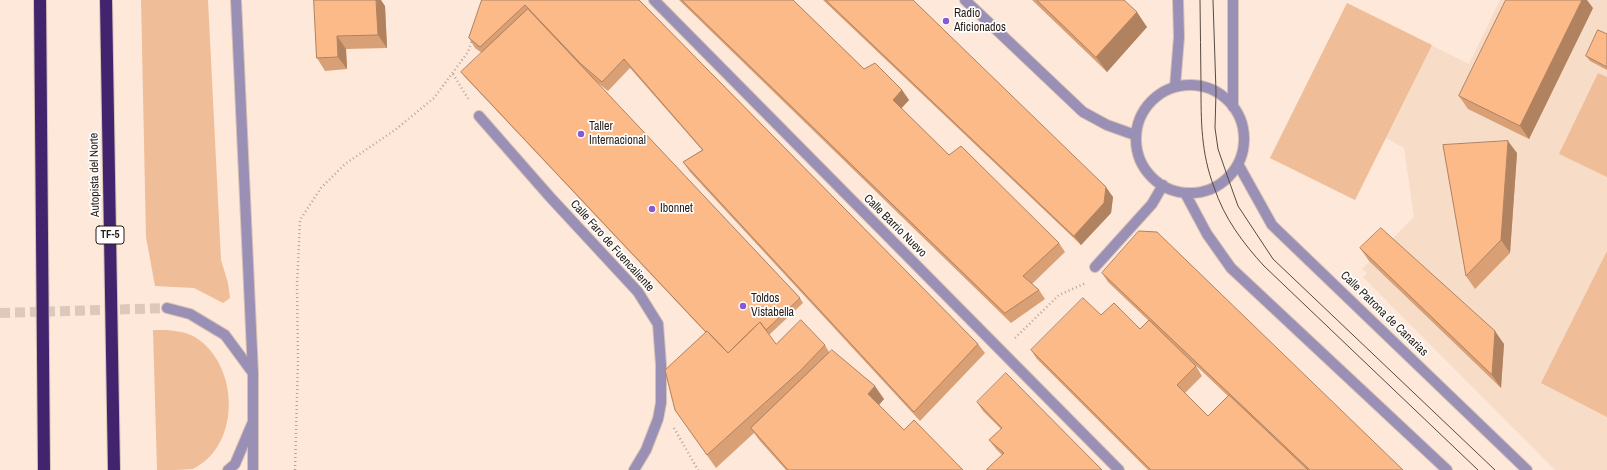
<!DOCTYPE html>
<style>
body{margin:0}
canvas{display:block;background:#fee8d9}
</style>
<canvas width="1607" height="470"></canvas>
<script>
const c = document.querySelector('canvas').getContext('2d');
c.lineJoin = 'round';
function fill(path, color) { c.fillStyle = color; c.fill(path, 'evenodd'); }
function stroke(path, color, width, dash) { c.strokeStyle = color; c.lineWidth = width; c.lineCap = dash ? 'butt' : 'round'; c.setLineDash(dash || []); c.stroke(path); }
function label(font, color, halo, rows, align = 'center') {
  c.font = font + ' "Archivo Narrow",sans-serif'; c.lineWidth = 3.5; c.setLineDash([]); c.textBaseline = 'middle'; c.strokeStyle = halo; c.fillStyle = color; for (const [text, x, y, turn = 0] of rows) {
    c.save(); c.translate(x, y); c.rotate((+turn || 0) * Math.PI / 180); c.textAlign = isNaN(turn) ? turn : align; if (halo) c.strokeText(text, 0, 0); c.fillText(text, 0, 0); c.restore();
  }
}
fill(new Path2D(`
 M1500,0H1607V470H1555L1363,277L1367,273L1362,269L1414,217L1404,148L1386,138L1355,200L1270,158L1347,3L1469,64Z`), '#f7dcc8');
fill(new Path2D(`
 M141,0H208L221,260L228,283L230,298L223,303L194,288L155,286L146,237Z
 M1347,3L1432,45L1355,200L1270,158Z
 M1598,73L1607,77V177L1559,154Z
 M1607,251V417L1541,383Z
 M153,330C167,330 183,330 195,337C239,364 242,445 193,469C186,470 165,470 157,470Z`), '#efbd97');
stroke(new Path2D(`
 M0,313L167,308`), '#ddc9bb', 10, [10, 5]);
const minor = new Path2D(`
 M236,0L253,373V470
 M654,0L1119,470
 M965,0L1083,112L1107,125L1135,135
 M1136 139a54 54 0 1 1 108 0a54 54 0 1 1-108 0Z
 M1175,87L1179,37L1178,0
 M1233,107V0
 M479,116L550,197L638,292L658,324L661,365V403L658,419L646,450L634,470
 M1238,164L1272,225L1527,470
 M1185,193L1207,234L1231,268L1447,470
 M1095,267L1152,204L1163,185
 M167,308L190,314L225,335L253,373
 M228,470L235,464L252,424`);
const highway = new Path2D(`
 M40,0L44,470
 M106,0L114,470`);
stroke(minor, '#d7c3b6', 12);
stroke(highway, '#d7c3b6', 14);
stroke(new Path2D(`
 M453,74L469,100
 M1015,338L1059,295L1086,283
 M674,428L698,470
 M295,470L298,360L297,286L300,220L321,188L345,164L395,130L434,98L468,52L472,40`), '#b7a598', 2.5, [1, 3]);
stroke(minor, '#9a8fb5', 10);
stroke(highway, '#41236e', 12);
stroke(new Path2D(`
 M1200,0C1200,28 1201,57 1201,85C1201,121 1201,153 1214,187C1224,218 1243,243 1264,266L1478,470
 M1213,0L1216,92L1215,128L1218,149L1228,178L1238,206L1273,259L1495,470`), '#574a42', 1);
fill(new Path2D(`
 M314,0L385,6L387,48L346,49L347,69L325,71L317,58Z
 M482,0H639L978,344L985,353L920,421L690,172L683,162L702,150L630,68L608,91L593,79L800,298L803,303L769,335L776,344L825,345L829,352L884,399L879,405L904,430L963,470H786L760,441L754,433L716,468L675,410L706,333L465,77L461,72L482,53L475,48L469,38Z
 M679,0H793L864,69L902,90L909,100L901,108L949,155L1059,243L1065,252L1032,284L1039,290L1045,299L1011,323Z
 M823,0H913L1113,197L1111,213L1081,245Z
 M1032,0H1124L1147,27L1107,72Z
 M1593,8L1529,139L1468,109L1459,96Z
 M1607,34V70L1590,61L1586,56Z
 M1517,153L1510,253L1475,289L1466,276Z
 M1360,248L1504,344L1501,388L1369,261Z
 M1102,273L1403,470H1148L1037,359L1031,350L1101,315L1140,329L1149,321L1108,282ZM1167,338L1228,396L1208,416L1185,393L1202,376L1196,366Z
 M977,402L1102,470L1002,455L996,449L989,440L1001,429L983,411Z`), '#d9a076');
fill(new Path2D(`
 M376,0H381L385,6L387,48L378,35Z
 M1582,0H1587L1593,8L1529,139L1520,126Z
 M1137,12L1147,27L1107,72L1096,57Z
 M337,36L346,49L347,69L338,57Z
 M902,90L909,100L900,110L893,100Z
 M1508,141L1517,153L1510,253L1501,240Z
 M1106,187L1113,197L1111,213L1081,245L1074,236Z
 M1495,331L1504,344L1501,388L1492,375Z
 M875,386L884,399L877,407L868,394Z`), '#b08260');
const building = new Path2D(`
 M314,0H376L378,35L337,36L338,57L317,58Z
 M482,0H639L978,344L914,412L683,162L703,150L624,59L602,82L581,64L525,5L480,47L469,38Z
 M682,0H793L864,69L875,63L902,90L893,100L949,155L961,146L1059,243L1023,276L1039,290L1005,313Z
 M826,0H913L1106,187L1104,203L1074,236Z
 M1037,0H1124L1137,12L1096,57Z
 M1506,0H1582L1520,126L1459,96Z
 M528,9L800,298L766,330L760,322L728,353L707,331L706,332L461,72Z
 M1598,30L1607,34V67L1586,56Z
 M1508,141L1501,240L1466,276L1443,145Z
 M1381,228L1495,331L1492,375L1360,248Z
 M1139,231L1157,232L1403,470H1310L1102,273Z
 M1083,298L1101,315L1114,303L1140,329L1149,320L1196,366L1177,385L1208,416L1229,395L1308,470H1151L1031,350Z
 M801,320L825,345L800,371L707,455L675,410L665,370L707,331L728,353L760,322L776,344Z
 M832,350L875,386L868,394L904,430L914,420L963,470H788L751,428Z
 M1006,373L1102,470H987V469L1004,453L989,440L1002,428L977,402Z`);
fill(building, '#fcba89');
stroke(building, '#b08260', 1);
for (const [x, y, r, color] of [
 [946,21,4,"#875ad3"],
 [581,134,4,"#875ad3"],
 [652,209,4,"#875ad3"],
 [743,306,4,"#875ad3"]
]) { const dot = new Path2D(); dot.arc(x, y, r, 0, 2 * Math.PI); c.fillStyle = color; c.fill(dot); stroke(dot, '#fff', 1.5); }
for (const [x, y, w] of [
 [110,235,28]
]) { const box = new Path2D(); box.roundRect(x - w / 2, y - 9, w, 18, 3); c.fillStyle = '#fff'; c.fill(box); stroke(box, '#251b14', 1); }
label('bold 11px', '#251b14', null, [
 ["TF-5",110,235]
]);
label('12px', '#251b14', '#fff', [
 ["Radio",954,14],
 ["Aficionados",954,28],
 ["Taller",589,127],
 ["Internacional",589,141],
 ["Ibonnet",660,209],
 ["Toldos",751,299],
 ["Vistabella",751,313]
], 'left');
label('12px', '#251b14', '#fff', [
 ["Autopista del Norte",95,175,-91],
 ["Calle Barrio Nuevo",895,226,45],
 ["Calle Faro de Fuencaliente",612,246,48],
 ["Calle Patrona de Canarias",1384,314,44]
]);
</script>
